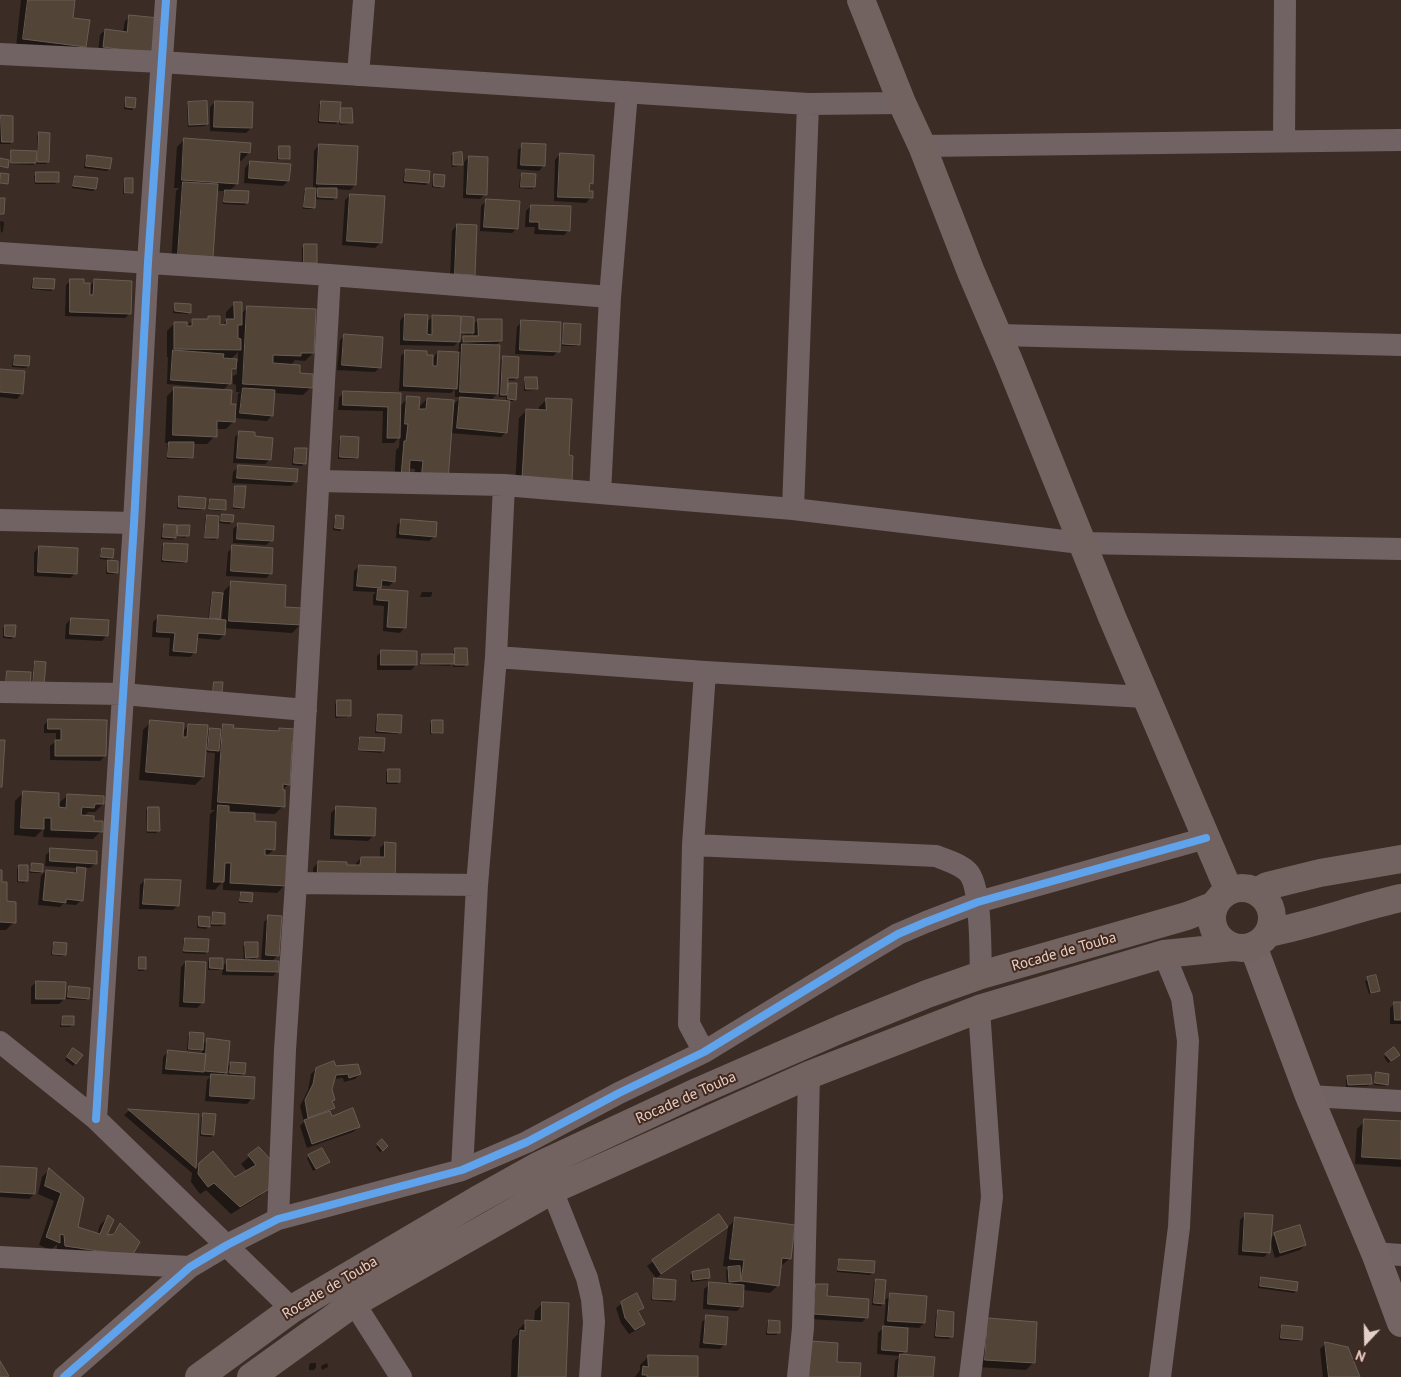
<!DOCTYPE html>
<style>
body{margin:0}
#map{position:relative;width:1401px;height:1377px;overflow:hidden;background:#3b2c25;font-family:"PT Sans",sans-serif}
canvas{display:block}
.north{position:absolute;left:1341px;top:1317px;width:50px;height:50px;-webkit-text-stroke:4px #43281d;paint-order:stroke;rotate:201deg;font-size:14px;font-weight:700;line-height:20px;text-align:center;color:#e3d0c9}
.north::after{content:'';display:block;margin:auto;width:18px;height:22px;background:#e3d0c9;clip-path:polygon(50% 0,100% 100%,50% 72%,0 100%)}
</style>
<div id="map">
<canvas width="1401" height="1377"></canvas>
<div class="north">N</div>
</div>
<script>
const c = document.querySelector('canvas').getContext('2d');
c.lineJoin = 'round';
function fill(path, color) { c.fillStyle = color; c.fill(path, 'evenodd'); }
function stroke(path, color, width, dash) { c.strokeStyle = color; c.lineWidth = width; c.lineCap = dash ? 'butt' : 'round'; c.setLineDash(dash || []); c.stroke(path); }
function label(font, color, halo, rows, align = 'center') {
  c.font = font + ' "PT Sans",sans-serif'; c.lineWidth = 4; c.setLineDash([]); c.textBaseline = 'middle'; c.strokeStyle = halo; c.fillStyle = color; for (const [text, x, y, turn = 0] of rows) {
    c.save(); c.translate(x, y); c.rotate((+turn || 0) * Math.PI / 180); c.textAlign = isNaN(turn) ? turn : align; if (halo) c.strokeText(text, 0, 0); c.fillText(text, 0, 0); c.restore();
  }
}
fill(new Path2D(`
 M21,0H74L72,19L85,46L77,54L16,47Z
 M130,16L153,53L98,52L100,35L105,30L123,32L125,21Z
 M127,99L134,108L132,110L124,109L125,101Z
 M215,102L251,128L246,133L210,131V107Z
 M322,102L339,112L341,110L352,122L349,124L340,125L339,120L336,124L318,123L319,104Z
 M189,103L207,124L205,126L188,127L187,105Z
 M2,117L12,141L10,144H0V118Z
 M39,134L48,162L46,164H36V162L33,165L10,164V154L12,151L37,152V136Z
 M185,139L249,153L241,161L239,160L237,184L229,191L247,202L245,205L223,204V193L225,191H216L211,257L171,262L176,191L179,188H174L177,147Z
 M319,145L355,185L350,190L336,189V197L333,200L314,199V207L312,209H303L304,191L306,189H313L314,151Z
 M523,145L544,165L539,171L517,169L518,150Z
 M280,147L289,158L287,160H277L278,149Z
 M453,154L461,164L459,166L452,167L451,156Z
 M560,154L592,183L588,187V192L591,197L586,203L554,201L555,160Z
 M87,157L109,169L107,171L84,168L85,159Z
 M469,157L485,194L480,199L463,198L464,162Z
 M250,162L288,181L283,186L244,183L245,168Z
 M406,171L428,183L426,185L403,183L404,173Z
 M37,174L57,182L55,184H35L34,176Z
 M522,175L534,187L532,189L519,188L520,177Z
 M435,176L443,186L440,188L432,187L433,178Z
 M75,177L95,189L93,191L72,188L73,179Z
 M126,179L132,192L130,194H123L124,181Z
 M350,195L380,243L375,248L342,245L345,200Z
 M486,201L517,228L512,233L480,231L481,206Z
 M531,206L569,230L564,235L534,234L535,227H525L526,211Z
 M0,221L4,222L3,231L1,233Z
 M457,225L474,275L469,280L450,279L452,231Z
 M304,246L315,263L302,265V248Z
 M34,279L53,289L51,291L31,289L32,281Z
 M71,280L83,284L91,285L94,281L130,313L125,318L65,316L66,285Z
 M176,304L190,312L187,314L173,313L174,306Z
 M234,304L241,314L248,307L313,353L305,361L295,360L290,366L311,387L303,395L274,393L272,415L267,421L234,418V421L226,429H216L215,436L207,444H192V457L190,459H167V445L169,443H165L167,396L175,388L230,406L237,405L238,394L240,392H236V385L233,384V376L237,374V367L230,374V383L224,389L167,384L168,357H167V331L175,323L186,327L193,320H206L209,318L219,326H222L226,321V312ZM238,352V361L230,360Z
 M405,315L426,323L433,316L459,321L462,318L473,325L478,320L501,341L495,346L497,394L490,401L506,402V397H499L501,360L503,357L516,378L514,380H507L506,384L516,385L515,399L513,401H509L506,432L501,437L450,433L414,487L415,469L408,468L394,485L396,450L399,447L400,436L394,443H382L383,411L338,410L339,398L344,392L400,406L408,398L418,408L427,399L453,405L461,397H455V389L451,393L399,391L401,356L406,351L432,359L438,352L457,353L459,348V341L454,346L400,345V321ZM473,332V335H477V337H464L459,342V334L471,335Z
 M522,321L558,351L553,356L515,354L517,327Z
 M565,324L579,344L577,346H562L563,327Z
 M345,335L380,367L375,372L337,370L340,340Z
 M15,357L28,366L26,368L12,367L13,359Z
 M0,370L22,393L17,399L0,397Z
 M526,378L537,388L535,390L524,391V381Z
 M547,399L568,457L515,487L519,418L527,410L539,411V407Z
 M240,432L253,437L270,459L265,464L233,463L235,437Z
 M342,438L357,457L355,459H338L339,440Z
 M295,449L304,463L302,466L292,465L293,451Z
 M238,467L296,481L291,486L232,483L233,472Z
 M236,487L243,507L241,509H233L234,489Z
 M180,498L204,508L202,510L177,509L178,500Z
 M210,500L224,509L222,511L208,510V502Z
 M222,515L232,521L230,524L218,523L217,538L215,540L204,539L205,518L207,516L218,520Z
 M336,517L342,528L340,531L333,530L334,519Z
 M402,520L435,536L429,541L396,538L397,525Z
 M239,524L272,540L266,545L233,543V529Z
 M164,526L175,529L179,526L187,536L185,538L175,537L173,540L161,539L162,528Z
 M164,544L186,561L183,563L161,562L162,546Z
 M39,547L76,573L70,578L34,576V553Z
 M233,547L271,573L266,578L226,576L228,552Z
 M102,550L112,557L110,560L100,559V552Z
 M109,561L116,572L114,574H106L107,564Z
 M359,566L394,581L389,586L380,585L377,590L407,592L405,627L400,633L383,631L384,606L373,605V595L376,592L353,591L354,571Z
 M232,583L283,608L300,625L292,633L224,628V635L219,640L196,638L195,652L190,657L169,656L170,638L152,637L153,622L158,617L208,620L211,596L213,593L224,595V591ZM221,597H223L222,621H216L219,618Z
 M422,592H432V595L430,597H420Z
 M71,619L107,635L102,641L65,639L66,624Z
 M6,626L14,636L12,639L3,638V628Z
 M455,650L466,665L464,667H453V663L450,666L420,665V657L422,655H453V652Z
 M382,651L416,665L411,670H377V656Z
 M35,662L41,687H32L33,665Z
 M337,702L350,715L347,717L335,718V704Z
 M378,715L400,732L398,734L375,733L376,718Z
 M49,720L105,756L100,761L50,760V746L56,741V733H44V725Z
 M151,722L182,732L189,725L206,734L210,729L219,730L224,726L232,729L277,732L280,729L294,745L291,748L289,784L281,791L283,806L275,814L254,813L253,823L274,849L267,856L285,885L277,893L244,891V893L251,901L249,903H239V895L244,891L223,890V881L215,890L206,889L210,814L215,810H211L215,753L205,752L203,777L195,785L139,780L143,730Z
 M432,722L442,732L440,734H430V724Z
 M360,738L383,751L381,753L358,751V740Z
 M388,770L399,782L397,784H386V772Z
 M23,793L57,805L68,795L103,804L95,812H88L83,817L92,822L101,831L93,839L43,837L44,828L35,837L14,835L15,801Z
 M149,808L158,831L156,833H147L146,810Z
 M336,808L373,836L368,841L330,839L331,813Z
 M385,843L394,879L313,882V868L318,863L356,866V863L361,858H380V848Z
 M51,850L96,863L90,868H84L81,900L76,905L63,904L60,907L38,905L41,876L46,871L72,874L78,868L45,866L46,855Z
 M32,865L42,871L40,873H30V867Z
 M19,866L27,880L24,883L17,882V869Z
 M0,871L1,883L5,903L14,922L6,930H0Z
 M145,880L178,905L173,910L139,909L140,885Z
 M213,913L224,924L222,926H209L206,929L197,928L198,919L200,917L211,918Z
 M269,917L278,955L271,962L278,971L273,976L222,975L223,967L219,970H208V961L211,959L222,967L228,961H244L243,946L246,944L257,957L255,959H248V961L261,962L264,922Z
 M185,939L207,952L205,954L183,953V941Z
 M54,943L65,954L63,956L51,955L52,946Z
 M140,958L145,969L143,971H138V961Z
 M186,962L203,1002L197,1008L179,1007L181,967Z
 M1375,976L1379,990L1369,994L1365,981Z
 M36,982L64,997H66L59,1004H31V987Z
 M69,988L88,998L86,1000L66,999L67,990Z
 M1395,1003H1401V1024H1390V1008Z
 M63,1017L72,1025L70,1027H60L61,1020Z
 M190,1034L202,1045L208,1040L226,1068L231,1063L244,1073L240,1077L252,1098L247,1104L205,1101L207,1080L211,1076L162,1074L163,1057L168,1052L202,1054V1049L200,1051L187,1050L188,1036ZM229,1070L228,1076H222Z
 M71,1052L81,1056L73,1066L65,1060Z
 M1386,1055L1396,1057L1388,1063L1384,1057Z
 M335,1068L360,1074L355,1079L344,1082L343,1078L333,1079L330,1089L334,1099L331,1102L333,1108L329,1112L331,1118L359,1127L353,1132L307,1148L300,1126L304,1122L300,1106L308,1090L311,1074L316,1069Z
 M1377,1074L1387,1084L1385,1086L1374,1085L1375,1076Z
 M1348,1077L1371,1083L1368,1086L1346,1087V1080Z
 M129,1111L198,1115L195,1169L200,1164L235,1178L247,1171L241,1164L259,1148L268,1188L260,1196L231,1214L206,1190L200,1194L191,1182L192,1173L124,1115Z
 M204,1114L213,1135L211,1137L200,1136L201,1117Z
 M1365,1121L1401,1123V1167L1355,1164L1357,1129Z
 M382,1141L387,1146L380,1152L376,1147Z
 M309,1156L328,1162L313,1171L307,1158Z
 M0,1168L34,1194L29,1199L0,1197Z
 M49,1170L82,1198L76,1228L97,1234L100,1225L108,1217L105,1237L111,1236L120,1225L131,1255L57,1254V1244L51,1250L39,1245L54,1201L38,1194L42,1177Z
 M718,1215L727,1227L656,1278L647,1266Z
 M1245,1215L1270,1239L1275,1234L1305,1245L1300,1250L1275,1258L1270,1240L1269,1252L1264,1257L1238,1255L1240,1220Z
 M736,1219L793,1226L789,1259L780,1267L778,1285L770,1293L743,1290L742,1306L737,1311L703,1309L704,1289L710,1284L727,1285L726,1270L730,1267L723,1266L728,1227Z
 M840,1260L873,1272L870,1275L837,1272V1262Z
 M692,1273L709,1278L707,1280L691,1282L690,1275Z
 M1261,1278L1296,1291L1294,1293L1258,1288L1259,1280Z
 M655,1280L674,1300L671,1302L651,1300L653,1282Z
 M876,1280L883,1302L891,1295L924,1323L919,1328L907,1327L905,1351L901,1355L932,1377H894L895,1361L900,1356L877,1354L878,1333L886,1325H884L886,1301L881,1306L872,1305L874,1282Z
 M817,1285L825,1297L867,1317L862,1322L809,1319L812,1290Z
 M543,1303L565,1377H511L512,1340L518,1334V1330L526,1322H534L535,1311Z
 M622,1303L643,1308L638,1313L644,1324L639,1329L629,1334L621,1323L616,1308Z
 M938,1312L951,1336L949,1339L934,1338L936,1314Z
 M707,1317L725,1344L720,1349L699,1348L702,1322Z
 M989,1319L1034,1362L1026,1370L978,1367Z
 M769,1321L779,1333L776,1335H766L767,1324Z
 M1282,1326L1301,1339L1299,1341L1279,1340L1280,1329Z
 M1325,1344L1359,1377H1323L1320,1349Z
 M648,1357L697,1377H635L640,1370V1365Z
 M311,1363H316V1367L314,1370H309V1365Z
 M327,1363L328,1367L322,1370L321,1366Z`), '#0007');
const building = new Path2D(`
 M28,0H75L73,18L90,20L86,47L23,39Z
 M129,15L159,18L154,54L103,47L105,29L127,32Z
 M126,97L136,98L135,108L126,107Z
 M207,101L208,124L189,125L188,102Z
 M215,101L253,102L252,128L214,127Z
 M321,101L341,102L339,122L320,121Z
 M341,108H352L353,123H341Z
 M1,115L13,116V142H2Z
 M39,132L50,133L49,162H38Z
 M184,138L251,143L250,153L240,152L238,184L182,180Z
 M522,143L546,144L545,166L521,165Z
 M319,144L358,146L356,185L317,184Z
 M279,146H290V159H279Z
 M11,150L37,151L36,163H11Z
 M462,152L463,165H453V153Z
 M560,153L594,155L593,184L590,183L589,191H593V198L558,197Z
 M87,155L112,158L110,169L86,166Z
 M469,156L488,157L487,195L467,194Z
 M0,158L9,160L8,168L0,166Z
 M250,161L291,164L289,181L249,178Z
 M406,169L430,171L429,183L405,181Z
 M36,172H59V182H36Z
 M1,173L9,174L8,184L0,183Z
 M522,173L536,174L535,187H521Z
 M434,174L445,175L444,187L434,186Z
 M75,176L98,178L96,189L73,186Z
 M125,178H133V193H125Z
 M183,182L218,184L213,257L178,255Z
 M306,188H316L315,208L304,207Z
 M318,188H337V198L318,197Z
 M225,190L249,191L248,203L224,202Z
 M350,194L385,196L382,243L347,241Z
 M0,198H5L4,214H0Z
 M486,199L520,201L518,229L484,227Z
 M531,205L571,206L570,231L539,229V222H530Z
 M457,224L477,225L475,275L455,274Z
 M304,244H317V263H304Z
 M34,278L55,279L54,289L33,288Z
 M70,279H84V283H90V295H93L94,279L132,281L131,314L70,312Z
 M234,302H242V325H238V338L241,339V350L174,349V322H187V326H192V319H208V316H220V325L227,324L226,319H234Z
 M175,303L191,304V313L175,311Z
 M247,306L316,309L314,353H301V356L273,355V363L300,365V373L313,374V388L243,384Z
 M405,314L428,315L427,334L432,335V315L461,316L460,342L404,340Z
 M462,316L474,317V333H461Z
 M478,319H502V341L463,342V336H478Z
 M521,320L561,322L560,352L520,350Z
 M564,323L581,324L580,345L563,344Z
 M344,334L383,337L381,368L342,365Z
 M462,344L500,345L498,394L460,392Z
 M173,350L224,354L223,358L237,359L236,369H232L231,384L171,380Z
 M405,350L427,351V355H433V366H437L438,351L459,352L457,389L404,386Z
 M15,355L30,356L29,366L14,365Z
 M503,356L519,357L518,378H508L507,395H501Z
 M0,369L25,371L23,394L0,392Z
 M525,377H537L538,389H526Z
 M509,383H517L516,400L508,399Z
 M174,387L232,390L231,404H236L235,422L217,421V437L173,435Z
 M243,388L275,390L273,416L240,413Z
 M343,391L401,393L400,438H387L388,407L343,405Z
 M407,396L420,397L419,409H426L427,398L454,400L448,481L421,479L423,461L410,460L409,478L401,477L404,441H406L408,424H405Z
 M460,397L510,401L507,433L457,428Z
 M546,398L572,399L569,455L573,456L572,482L522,479L526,409L546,410Z
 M239,431L255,432V436L273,438L271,460L237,458Z
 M341,436L359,437L358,458L340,457Z
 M169,442H194L193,458L168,457Z
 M295,448H307L306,464L294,463Z
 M238,465L298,469L297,482L237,478Z
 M235,486H246L244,508L234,507Z
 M179,496L206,498L205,509L179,507Z
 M210,499L226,500V510L209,509Z
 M222,514L234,515L233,522L221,521Z
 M207,515L219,516L218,538H205Z
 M336,515L344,516L343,529L335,528Z
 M401,519L437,522L436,537L400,534Z
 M238,523L274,526L273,541L237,539Z
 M164,524L177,525L176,538L163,537Z
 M178,525H190L189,536H178Z
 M164,543L188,544L187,562L163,560Z
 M232,545L273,548L272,574L231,571Z
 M39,546L78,548L77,574L38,572Z
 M102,548L114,549L113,558L101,557Z
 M108,560L118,561V573L108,572Z
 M359,565L396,567L395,582L382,580L381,588L357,586Z
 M231,581L286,585L285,607L302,608L301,625L229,621Z
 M378,589L408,591L406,628L387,627L389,601L377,600Z
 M213,592L223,593L220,619L210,618Z
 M158,615L226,620L225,635L198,633L196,653L173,651L175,633L157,632Z
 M71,618L109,620L108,636L70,634Z
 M5,625H16L15,637L5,636Z
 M455,648H467L468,665H455Z
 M381,650L417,651V665H381Z
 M422,654H454V664H421Z
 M35,661L46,662L44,685H33Z
 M7,671L31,672L30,686L6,684Z
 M214,682H223L222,693H213Z
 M337,700H351V716H337Z
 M378,714L402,715L401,733L377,731Z
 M48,719L107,720L106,756H55V740H61V729H48Z
 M150,720L184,723L183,737H187L188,724L208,725L204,777L146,772Z
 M432,720H443V733H432Z
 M223,724L234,725L233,728L279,731V728L296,729L292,746L290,785L283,784V790H285V807L218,802Z
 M210,728L221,729L219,751L208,750Z
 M360,737L385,738L384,751L359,750Z
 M0,740H5L2,787H0Z
 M388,769H400V782H388Z
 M23,791L59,793V807L66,808L67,794L104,796V804H95L94,808L82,807L81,815L94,816V821H103V832L51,830V818H44V829L21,828Z
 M218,805L229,806V812L255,813V821L276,822L275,850L265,849V855L288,856L286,886L230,883L231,863H225L224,882H214Z
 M336,806L376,808L375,836L335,835Z
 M148,807H159L160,831H148Z
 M385,842L396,843L395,880L317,877L318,861L347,862V865H360L361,857H384Z
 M50,848L97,851V864L50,861Z
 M32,863L43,864V872L31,871Z
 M19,865H28V881H19Z
 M77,867L86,868L83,901L66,899V903L43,900L46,870L76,873Z
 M0,870H2V882H7V901L16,902V923L0,922Z
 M145,879L181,880L179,906L143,904Z
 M241,892L253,893L252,902L240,901Z
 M213,912L225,913V924H212Z
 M268,915L282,916L279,956L266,955Z
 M199,916L210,917V927L199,926Z
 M185,938L209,939L208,952L184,951Z
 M54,942L67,943L66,955L53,954Z
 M245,942H258V957L246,958Z
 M139,957H146V969H139Z
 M210,958H223V969L210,968Z
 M227,959L279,961V972L227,971Z
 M186,961L206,962L204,1003L184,1002Z
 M1376,975L1380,991L1371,993L1367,977Z
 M36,981L66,982L65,999H36Z
 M69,986L90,988L89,999L68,997Z
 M1394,1002H1401V1020H1395Z
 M63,1016H74V1025H62Z
 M190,1032L204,1033L203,1050L189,1049Z
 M207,1038L230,1041L227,1073L205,1071Z
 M1394,1047L1400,1055L1391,1061L1385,1054Z
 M73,1048L83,1055L76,1064L67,1057Z
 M168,1050L206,1054L204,1072L166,1069Z
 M334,1061L336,1066L358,1064L361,1074L349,1078L348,1074L336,1075L332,1089L335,1100L332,1101L335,1108L308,1118L305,1100L313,1084L316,1068Z
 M231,1062L246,1063L245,1074L230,1073Z
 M1376,1072L1389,1074L1388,1085L1375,1083Z
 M211,1074L255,1077L254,1099L210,1096Z
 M1371,1075L1372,1084L1348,1085L1347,1076Z
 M353,1108L360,1127L312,1144L304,1120L330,1111L332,1116Z
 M128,1109L199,1114L196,1168Z
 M203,1113L216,1114L214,1135L202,1134Z
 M1364,1119L1401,1121V1159L1362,1157Z
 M382,1139L388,1146L383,1151L377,1144Z
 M259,1147L271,1160L269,1189L240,1207L214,1183L208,1187L198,1174L199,1163L213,1151L235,1177L256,1165L248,1155Z
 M322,1148L330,1162L316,1169L308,1155Z
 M0,1166L37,1168L35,1194L0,1192Z
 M49,1168L84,1198L78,1227L100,1234L108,1215L114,1220L107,1235L114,1234L120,1223L140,1242L132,1256L65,1246L64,1235L60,1234V1243L46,1237L61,1193L45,1186Z
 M1245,1213L1273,1215L1270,1253L1243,1251Z
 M719,1214L728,1227L661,1274L652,1260Z
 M735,1217L795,1225L791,1259L782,1258L779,1286L741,1281L744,1260L730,1259Z
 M1300,1225L1306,1245L1280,1253L1274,1233Z
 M839,1259L875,1261L874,1273L838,1270Z
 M740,1266L741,1281L729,1282L728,1267Z
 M709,1269L710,1278L693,1280L692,1272Z
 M1261,1277L1298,1282L1297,1291L1260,1286Z
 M654,1278L676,1280L675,1300L653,1299Z
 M876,1279L886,1280L884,1304L874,1303Z
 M709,1282L744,1285L743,1307L708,1304Z
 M816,1284H828L827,1296L869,1299L868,1318L814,1314Z
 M637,1293L644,1308L638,1311L645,1324L635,1330L625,1318L621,1302Z
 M890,1293L927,1296L925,1323L888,1321Z
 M542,1302L569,1303L566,1377H518L520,1330L525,1331V1320L541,1321Z
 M938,1310L954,1312L953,1337L936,1336Z
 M706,1315L728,1317L726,1345L704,1343Z
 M988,1318L1037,1322L1035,1363L985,1360Z
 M769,1320L780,1321V1333H768Z
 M1282,1325L1303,1327L1302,1340L1281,1338Z
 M883,1326L908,1328L907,1352L882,1350Z
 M811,1341L838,1343L837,1362L861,1363L860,1377H809Z
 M1325,1342L1348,1347L1360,1377H1329Z
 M900,1354L935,1357L933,1377H898Z
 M648,1355L698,1356V1377H647V1375H642L643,1366L648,1367Z
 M0,1361L9,1376L7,1377H0Z`);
fill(building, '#524436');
stroke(building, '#685d55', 1);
stroke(new Path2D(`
 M0,54L161,62L808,104L902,103
 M358,75L364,0
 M1284,141L1285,0
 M922,146L1401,140
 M0,253L330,275L610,297
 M998,335L1401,345
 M319,481L504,485L600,493L793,509L1081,543L1401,549
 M600,493L610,297L627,92
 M793,509L808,104
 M0,520L134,523
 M496,657L705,672L1145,697
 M0,692L123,694L306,710
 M693,845L936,856C946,860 960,864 968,872C982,887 980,953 981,975
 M296,883L477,885
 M0,1042L96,1119L292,1309
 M704,1052L689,1024L693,845L705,672
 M1309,1096L1401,1101
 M96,1119L134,523L148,262L166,0
 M462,1170L477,885L496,657L504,485
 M552,1190L587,1278L592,1299L594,1322L590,1377
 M278,1219L285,1050L296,883L330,275
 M1375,1253L1401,1255
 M0,1257L190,1267
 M354,1303L401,1377
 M64,1377L190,1267L227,1245L278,1219L462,1170L527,1142L619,1093L704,1052L866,953L898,934L926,922L978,902L1206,838
 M798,1377L803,1328L809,1075
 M970,1377L992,1197L979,1009
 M1160,1377L1179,1227L1188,1041L1182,998L1164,954`), '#716363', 22);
stroke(new Path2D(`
 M1253,946L1309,1096L1375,1253L1401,1323`), '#746564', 28);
stroke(new Path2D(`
 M861,0L902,103L922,146L971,272L1009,361L1112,617L1229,891
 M1212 918a30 30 0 1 1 60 0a30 30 0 1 1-60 0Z
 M1257,892L1267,886L1320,873L1401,859
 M1269,933C1314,924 1357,908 1401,898
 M199,1377L292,1309L477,1200L538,1166L699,1091L841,1029L927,994L981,975L1187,916L1215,905
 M251,1377L354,1303L552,1190L809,1075L979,1009L1164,954L1233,947`), '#736360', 28);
stroke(new Path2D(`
 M96,1119L134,523L148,262L166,0
 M64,1377L190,1267L227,1245L278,1219L462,1170L527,1142L619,1093L704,1052L866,953L898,934L926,922L978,902L1206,838`), '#60a3ed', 8);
label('15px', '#e3d0c9', '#43281d', [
 ["Rocade de Touba",1064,952,-16],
 ["Rocade de Touba",686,1098,-24],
 ["Rocade de Touba",330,1288,-31]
]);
</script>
